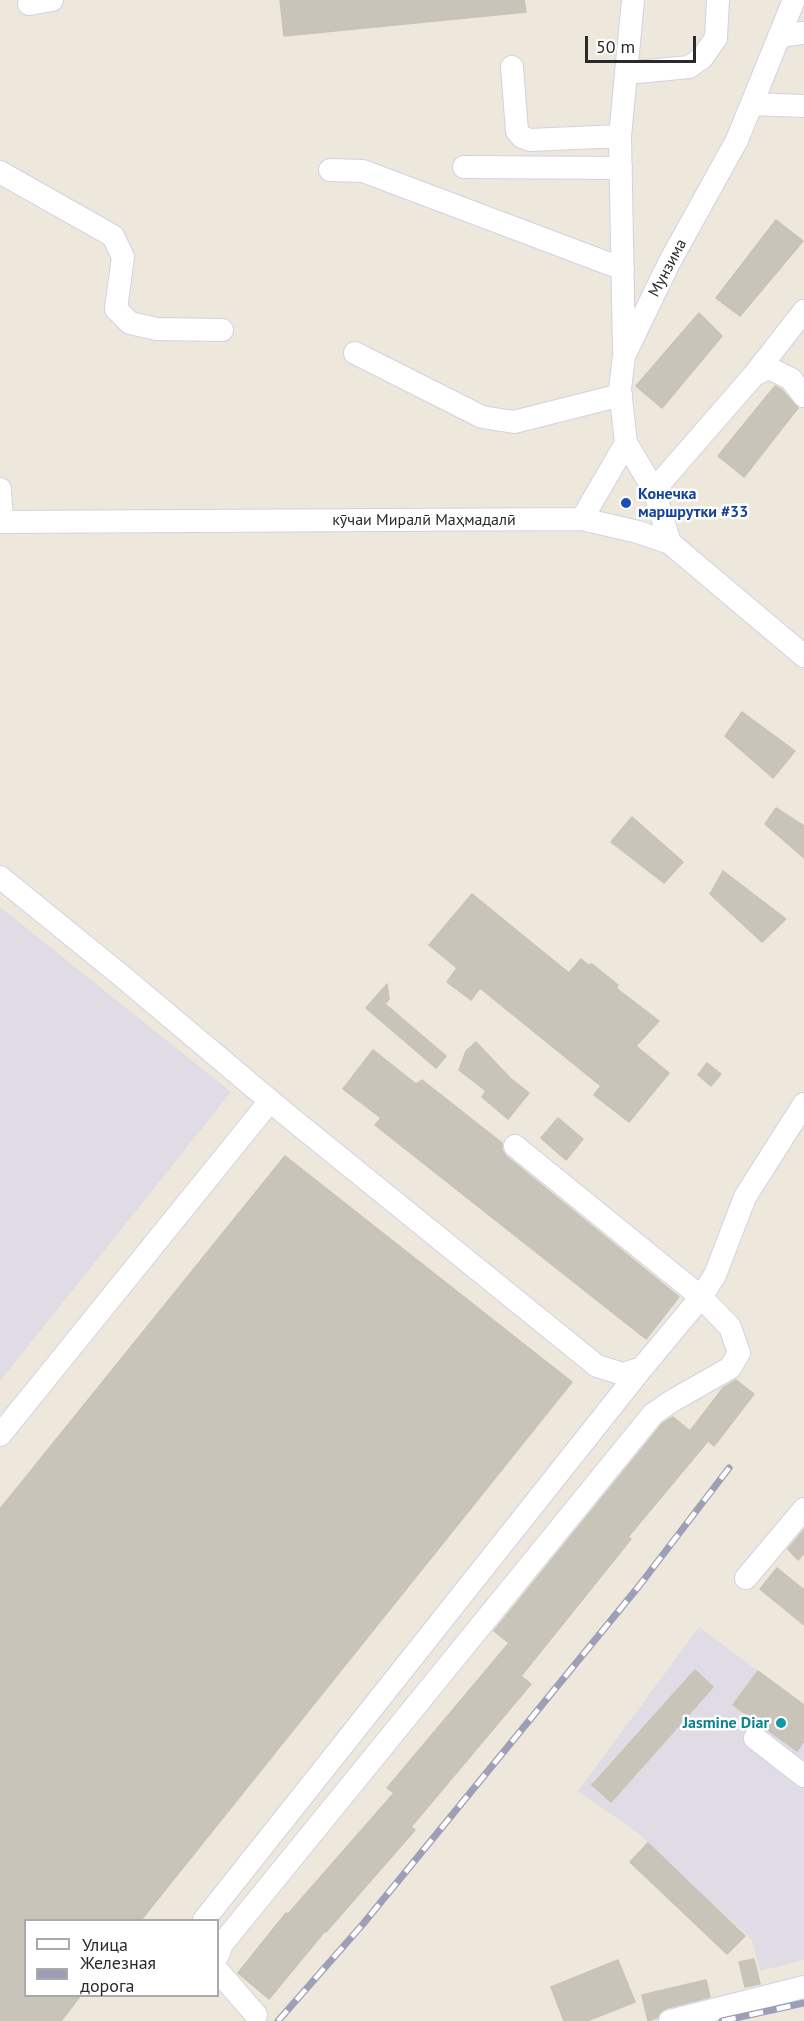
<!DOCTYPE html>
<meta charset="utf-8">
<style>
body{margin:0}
#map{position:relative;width:804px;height:2021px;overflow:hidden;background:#eee7db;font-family:"PT Sans",sans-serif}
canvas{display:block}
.legend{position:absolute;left:24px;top:1919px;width:195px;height:78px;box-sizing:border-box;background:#fff;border:2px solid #aaa;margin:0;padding:8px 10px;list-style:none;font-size:18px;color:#2a2a2a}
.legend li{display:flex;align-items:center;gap:12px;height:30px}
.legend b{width:30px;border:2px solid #aaa}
.scale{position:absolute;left:585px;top:36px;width:111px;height:27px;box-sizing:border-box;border:3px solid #2a2a2a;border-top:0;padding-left:8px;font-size:18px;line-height:21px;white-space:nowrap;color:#2a2a2a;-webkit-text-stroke:4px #fff;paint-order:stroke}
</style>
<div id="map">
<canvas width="804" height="2021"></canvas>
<ul class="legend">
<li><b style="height:8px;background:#fff"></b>Улица</li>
<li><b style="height:8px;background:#9d9fb6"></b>Железная дорога</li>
</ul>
<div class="scale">50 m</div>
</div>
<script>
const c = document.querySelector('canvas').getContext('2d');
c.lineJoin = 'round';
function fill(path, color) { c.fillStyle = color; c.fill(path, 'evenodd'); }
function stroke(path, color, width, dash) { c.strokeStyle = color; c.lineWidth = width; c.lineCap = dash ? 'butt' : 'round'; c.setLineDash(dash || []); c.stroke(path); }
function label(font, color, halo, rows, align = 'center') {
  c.font = font + ' "PT Sans",sans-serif'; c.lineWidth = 5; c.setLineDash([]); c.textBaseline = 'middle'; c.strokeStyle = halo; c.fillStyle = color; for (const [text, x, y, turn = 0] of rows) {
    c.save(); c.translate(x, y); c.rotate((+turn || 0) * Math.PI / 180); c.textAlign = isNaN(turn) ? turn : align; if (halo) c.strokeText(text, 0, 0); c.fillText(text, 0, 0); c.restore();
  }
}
fill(new Path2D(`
 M0,907L231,1092L0,1381Z
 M699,1627L804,1705V1960L760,1971L752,1940L638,1833L578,1791Z`), '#dfdce5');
const building = new Path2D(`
 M280,0H524L526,12L284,36Z
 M776,220L803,241L740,316L716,298Z
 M699,313L722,336L662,408L636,386Z
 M775,386L782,390L798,408L744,477L718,456Z
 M742,712L795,751L773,778L725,736Z
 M776,808L804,826V858L765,824Z
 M632,817L683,862L664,883L611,842Z
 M723,871L786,919L762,942L710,894Z
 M472,894L569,973L581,959L588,965L592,964L618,985L616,988L659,1021L636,1046L669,1073L629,1122L594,1095L601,1086L480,988L471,1000L447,982L457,968L429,945Z
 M387,984L389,999L385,1004L446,1056L436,1068L366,1008Z
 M476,1042L510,1078L529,1093L508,1119L482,1097L486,1091L459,1070L466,1051Z
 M373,1050L416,1084L422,1080L502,1143V1150L506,1156L679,1297L646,1339L375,1125L381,1118L343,1089Z
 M707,1063L721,1074L711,1086L698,1075Z
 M558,1118L583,1139L566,1160L541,1138Z
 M285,1156L572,1382L141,1920H26V1995H81L61,2021H0V1509Z
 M736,1380L754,1394L714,1446L708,1441L628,1537L631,1539L521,1676L531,1684L411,1827L415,1830L326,1932L325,1931L269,1999L238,1973L286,1913L288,1914L394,1793L387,1788L509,1643L494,1631L662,1424L673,1417L690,1431L723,1388Z
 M804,1530V1553L798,1560L788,1549Z
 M777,1568L804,1590V1625L760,1589Z
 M695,1670L713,1687L611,1802L592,1785Z
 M758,1671L804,1705V1741L797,1751L733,1705Z
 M648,1843L745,1936L727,1954L630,1862Z
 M754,1959L760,1984L745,1987L739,1962Z
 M618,1960L635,2002L587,2021H564L551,1987Z
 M706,1980L710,1997L667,2008L660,2012L657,2018L648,2021L642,1995Z`);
fill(building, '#c9c4ba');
stroke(building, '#c9c3b4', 1.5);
const minor = new Path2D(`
 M29,4L52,0
 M779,36L804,33
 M512,67L517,131L522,137L530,140L620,136
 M627,73L689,67L702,58L716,38L718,0
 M752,104L804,106
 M464,167L621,168
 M330,170L363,171L623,269
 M0,172L113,236L123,257L116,309L130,323L157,329L222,330
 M624,349L620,136L633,0
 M355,353L482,417L514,422L621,395
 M754,375L804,311
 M0,489L2,522
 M654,490L754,375L769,368L791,379L804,396
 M582,519L626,443
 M0,522L582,519L638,532L670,543L804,656
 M670,543L654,490L626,443L620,389L624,356L669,263L737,140L794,0
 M0,877L123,977L287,1115L597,1366L623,1374L642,1368L701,1297L715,1275L745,1197L804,1104
 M0,1435L270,1101
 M746,1578L804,1509
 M755,1738L804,1776
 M204,1920L642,1368
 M218,1955L222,1944L653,1414L672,1401L730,1368L739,1353L730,1327L701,1297L515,1146
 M218,1971L256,2015
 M670,2021L804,1987`);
stroke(minor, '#d0d2e4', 24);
stroke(minor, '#fff', 22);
const rail = new Path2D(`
 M278,2021L363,1924L639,1586L729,1468
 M722,2021L804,2003`);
stroke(rail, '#9d9fb6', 7);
stroke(rail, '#fff', 4.5, [14]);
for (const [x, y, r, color] of [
 [626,503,6,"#1a4fb4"],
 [781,1723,6,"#0f9aa8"]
]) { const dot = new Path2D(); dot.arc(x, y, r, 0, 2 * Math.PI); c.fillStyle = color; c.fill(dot); stroke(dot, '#fff', 2); }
label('16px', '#2a2a2a', '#fff', [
 ["Мунзима",668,268,-62],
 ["кӯчаи Миралӣ Маҳмадалӣ",424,520]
]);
label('bold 16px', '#164399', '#fff', [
 ["Конечка",638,494],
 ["маршрутки #33",638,512]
], 'left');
label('bold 16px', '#0d838f', '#fff', [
 ["Jasmine Diar",769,1723]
], 'right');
</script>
